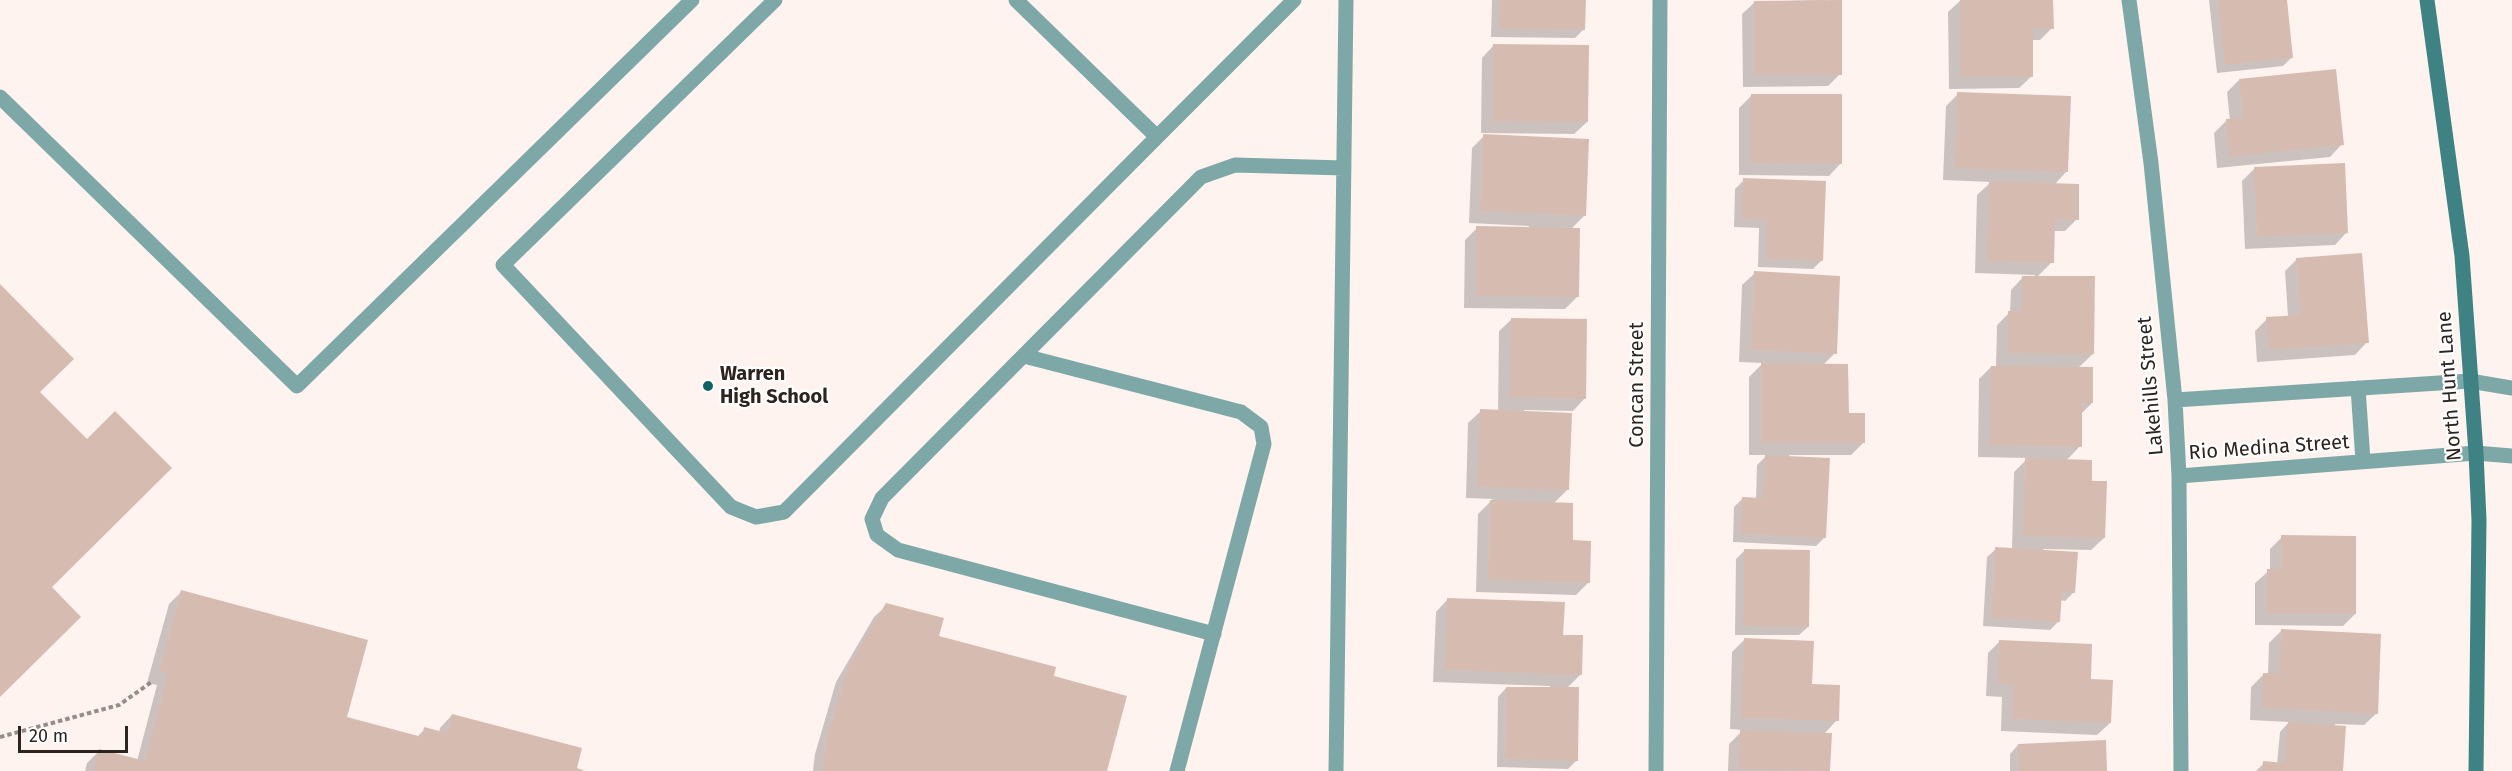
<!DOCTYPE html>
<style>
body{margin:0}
#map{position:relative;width:2512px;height:771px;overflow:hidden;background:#fef3ef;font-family:"Fira Sans",sans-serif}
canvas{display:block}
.scale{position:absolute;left:18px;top:726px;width:110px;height:27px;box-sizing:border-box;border:3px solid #2d231f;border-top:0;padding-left:8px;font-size:18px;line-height:21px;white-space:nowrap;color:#2d231f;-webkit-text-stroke:4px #fff;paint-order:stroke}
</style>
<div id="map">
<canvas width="2512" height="771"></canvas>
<div class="scale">20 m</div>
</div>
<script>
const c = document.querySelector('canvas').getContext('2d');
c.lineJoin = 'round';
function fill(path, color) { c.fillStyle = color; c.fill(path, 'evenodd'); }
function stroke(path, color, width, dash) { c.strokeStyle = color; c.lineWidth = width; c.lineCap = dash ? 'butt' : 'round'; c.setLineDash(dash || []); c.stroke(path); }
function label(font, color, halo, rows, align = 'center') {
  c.font = font + ' "Fira Sans",sans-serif'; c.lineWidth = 4.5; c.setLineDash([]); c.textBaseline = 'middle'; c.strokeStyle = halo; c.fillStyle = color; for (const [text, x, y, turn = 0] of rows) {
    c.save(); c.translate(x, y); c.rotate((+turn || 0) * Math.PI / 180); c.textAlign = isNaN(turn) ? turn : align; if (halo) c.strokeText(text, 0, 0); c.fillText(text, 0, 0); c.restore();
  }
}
fill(new Path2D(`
 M1492,0H1584V29L1575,38L1491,37Z
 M1821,0H1826L1824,2L1840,74L1828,86L1743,87L1742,14L1755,2Z
 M1961,0H2052V28L2040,40H2032V76L2019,88L1949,89L1948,12Z
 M2209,0H2285L2292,57L2283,66L2217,73Z
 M1494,45L1587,122L1574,134L1481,133L1482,58Z
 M2239,80L2342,144L2330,157L2217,168L2214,133L2226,121H2230L2227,92Z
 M1958,94L2067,171L2054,185L2077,219L2065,231H2053L2052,262L2037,277L2093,354L2078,368L2092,403L2081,414L2080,446L2066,461L2091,483L2104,538L2091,550L2043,549L2074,592L2065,601L2060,600L2059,621L2050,630L1983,626L1987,557L1996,549L2012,550L2014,472L2028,458L1978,457L1979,379L1991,367H1996L1997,325L2010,312L2011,290L2023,277H2035V275L1975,273L1977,195L1991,182L1943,180L1946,106Z
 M1752,95L1841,163L1829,176L1739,175V108Z
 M1485,135L1585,215L1571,229L1578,296L1565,309L1464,308L1465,240L1477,228H1529V226L1469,223L1472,148Z
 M2254,169L2347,232L2335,245L2245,249L2242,181Z
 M1744,180L1821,261L1813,269L1758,267L1759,228L1734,227L1735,189Z
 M2297,259L2367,342L2355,355L2257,362L2255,331L2267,319L2288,317L2285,271Z
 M1755,273L1835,353L1823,365L1847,415L1864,442L1851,455H1789L1825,537L1816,546L1733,542L1734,507L1743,498L1756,499L1757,465L1767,455H1749V377L1763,363L1739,362L1742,285Z
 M1512,319L1585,398L1573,411L1524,410L1568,489L1553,504L1589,582L1576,595L1476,592L1478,514L1493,499L1466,498L1468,423L1481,411L1498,412L1499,331Z
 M2282,537L2355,614L2343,626L2255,625V583L2270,570V549Z
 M1744,551L1808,627L1799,635H1735L1736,559Z
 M181,592L345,718L417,737L425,729L439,733L440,728L452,715L582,771H85L87,763L99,751L137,761L157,685L147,683L169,604Z
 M1448,599L1562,636L1581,674L1566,689L1577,760L1568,769L1497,767L1498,697L1506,688L1550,689V686L1433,682L1436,612Z
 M887,605L937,637L1052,677L1106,771H813L815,754L836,682L874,617Z
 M2282,630L2377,713L2364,725L2335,724L2341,771H2256L2264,763L2277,764L2280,732L2289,722L2250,720L2251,687L2264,674H2268L2269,643Z
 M1744,640L1811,685L1837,720L1824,734H1830L1829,771H1728L1729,744L1743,730L1730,729L1732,652Z
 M2000,641L2089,680L2110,723L2097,735L2001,731L2002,697L1986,696L1988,653Z
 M2018,745L2106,771H2010V754Z`), '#0003');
fill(new Path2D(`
 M1500,0H1586L1585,30L1499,29Z
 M1842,0V75H1754V1Z
 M1960,0H2053L2054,29L2033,28V77H1960Z
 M2218,0H2287L2293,58L2225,65Z
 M1493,44L1589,45L1588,122L1493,121Z
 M2336,69L2344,145L2229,157L2226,119L2243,118L2239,79Z
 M1957,92L2071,96L2068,172L1955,168Z
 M1751,94H1842V164L1751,163Z
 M1483,134L1589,139L1586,216L1480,211Z
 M2345,163L2348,233L2257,237L2254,167Z
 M1743,178L1826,181L1823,261L1766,259L1767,220L1742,219Z
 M1989,181L2079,184V220L2055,219L2054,263L1987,261Z
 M1476,226L1580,228L1579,297L1476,296Z
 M2362,253L2369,343L2269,350L2266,317L2301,315L2296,258Z
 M1754,271L1840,276L1837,354L1751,350Z
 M2022,276H2095L2094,354L2008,353V311H2022Z
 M0,284L74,359L40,392L87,439L115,411L172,468L52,587L81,617L0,697Z
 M1511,318L1587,319L1586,399L1510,397Z
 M1761,363L1848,364L1849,413H1865V443H1761Z
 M1991,366L2093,367V403H2082V447L1990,445Z
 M1480,409L1572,413L1569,490L1477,487Z
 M1765,455L1830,458L1826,538L1741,534L1742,497L1763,498Z
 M2025,458L2092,460V481H2107L2105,538L2023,536Z
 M1490,500L1573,503V540L1591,541L1590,583L1488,580Z
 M2281,535L2356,536V614H2267V569H2281Z
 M1995,547L2078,552L2075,593L2062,592L2060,622L1991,618Z
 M1744,549L1810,550L1809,627L1743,626Z
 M181,590L368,640L347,717L422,737L424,727L447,733L452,714L582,748L577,768L585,771H93L99,749L145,761L168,673L159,671Z
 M1447,598L1565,602L1563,635H1583L1582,675L1445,670Z
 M886,603L944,618L939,636L1056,667L1054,676L1127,696L1107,771H823L826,740L848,668Z
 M2281,629L2381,634L2378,714L2262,708L2263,673H2279Z
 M1744,638L1814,641L1812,684L1840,685L1839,721L1741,718Z
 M1999,640L2092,644L2091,679L2113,680L2111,723L2013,719L2014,685L1998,684Z
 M1506,687H1579L1578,761L1505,759Z
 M2288,722L2346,726L2343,771H2263V761L2285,763Z
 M1740,730L1832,733L1830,771L1739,769Z
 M2106,740L2107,771H2019L2018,744Z`), '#d6bbb1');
stroke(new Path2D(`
 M0,737L119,705L153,681`), '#968c88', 4, [4.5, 3]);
stroke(new Path2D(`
 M775,0L503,265L731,507L756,517L784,512L1157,137
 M1016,0L1157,137L1294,0
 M0,97L297,386L692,0
 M1024,356L1241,412L1261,427L1264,444L1177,771
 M1214,634L898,550L877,535L872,519L882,498L1201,177L1235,165L1344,168
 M1336,771L1346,0`), '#7ea8a8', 15);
stroke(new Path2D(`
 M2129,0L2151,163L2175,400L2179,476L2181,771
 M2358,388L2363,461
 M2175,400L2470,381L2512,388
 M2179,476L2476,453L2512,456
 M1656,771L1660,0`), '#7ea8a8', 15);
stroke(new Path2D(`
 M2427,0L2462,256L2476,453L2479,520L2476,771`), '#3e8283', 15);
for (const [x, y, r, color] of [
 [708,386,6,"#116264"]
]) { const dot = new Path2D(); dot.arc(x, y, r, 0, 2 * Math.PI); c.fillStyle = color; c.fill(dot); stroke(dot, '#fff', 2); }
label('bold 20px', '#2d231f', '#fff', [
 ["Warren",720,374],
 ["High School",720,397]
], 'left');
label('20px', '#2d231f', '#fff', [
 ["Concan Street",1637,385,-90],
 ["Lakehills Street",2151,386,-95],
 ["North Hunt Lane",2450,386,-94],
 ["Rio Medina Street",2269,448,-4]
]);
</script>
